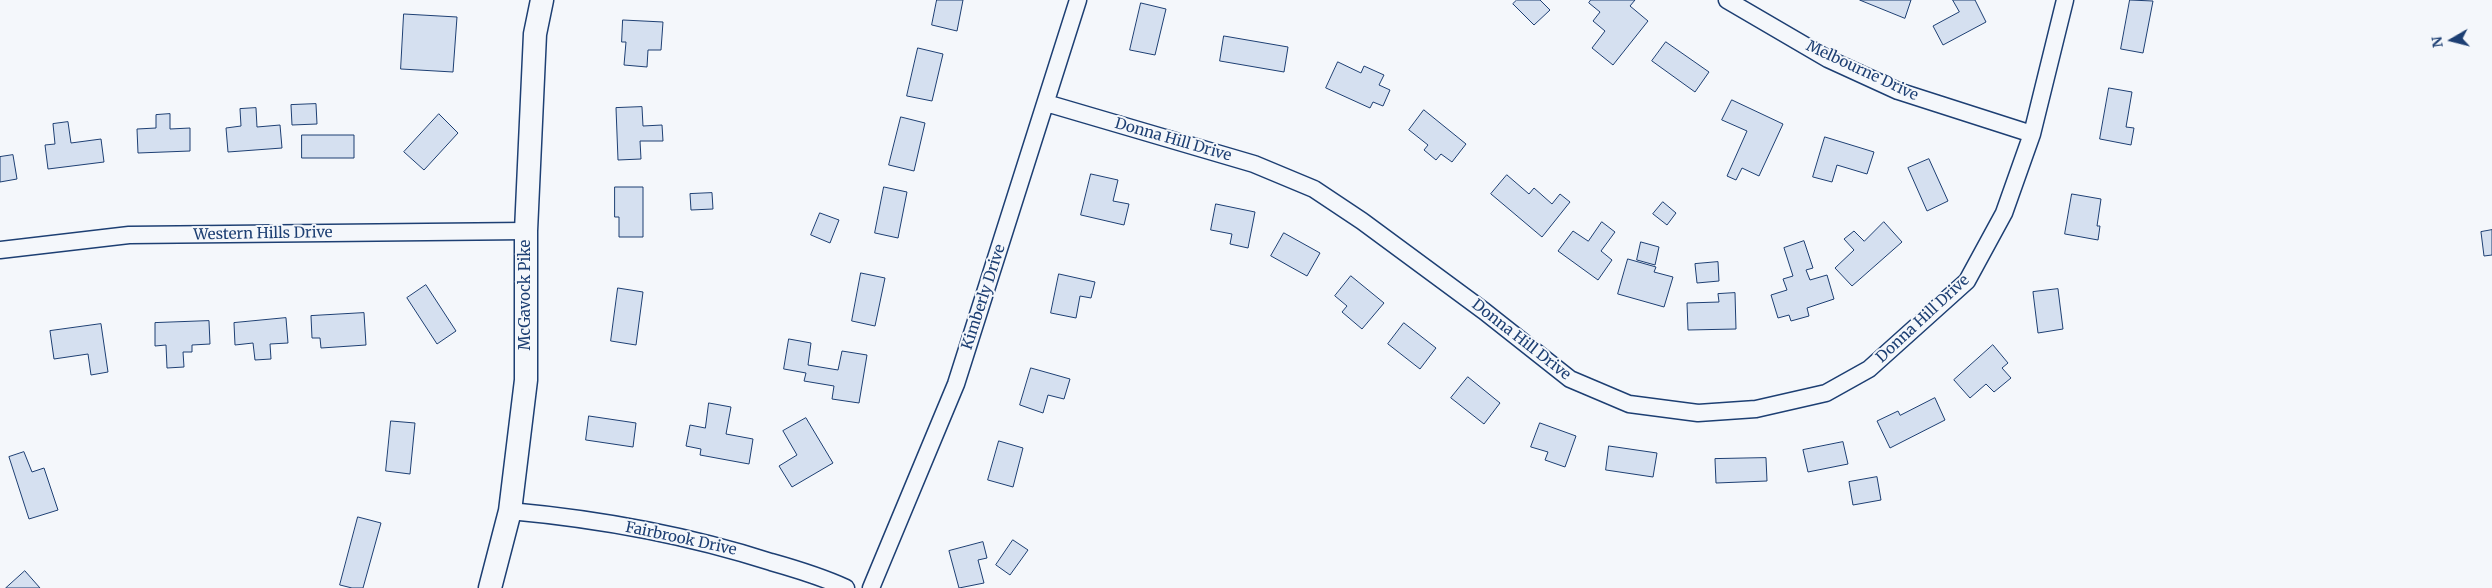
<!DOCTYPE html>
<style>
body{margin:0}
#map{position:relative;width:2492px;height:588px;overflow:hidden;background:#f4f7fb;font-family:Merriweather,serif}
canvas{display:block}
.north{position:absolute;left:2427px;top:15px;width:50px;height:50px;-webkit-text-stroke:4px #f4f7fb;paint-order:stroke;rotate:262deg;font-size:14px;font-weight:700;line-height:20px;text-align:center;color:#1d3f73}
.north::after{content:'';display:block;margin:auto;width:18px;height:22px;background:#1d3f73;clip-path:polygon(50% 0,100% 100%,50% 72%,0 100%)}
</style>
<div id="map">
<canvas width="2492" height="588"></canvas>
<div class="north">N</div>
</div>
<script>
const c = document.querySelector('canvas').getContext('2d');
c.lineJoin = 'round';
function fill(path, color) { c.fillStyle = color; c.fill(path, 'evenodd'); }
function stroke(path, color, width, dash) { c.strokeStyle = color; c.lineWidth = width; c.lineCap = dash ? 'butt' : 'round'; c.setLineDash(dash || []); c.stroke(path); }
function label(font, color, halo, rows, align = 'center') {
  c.font = font + ' Merriweather,serif'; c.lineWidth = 4; c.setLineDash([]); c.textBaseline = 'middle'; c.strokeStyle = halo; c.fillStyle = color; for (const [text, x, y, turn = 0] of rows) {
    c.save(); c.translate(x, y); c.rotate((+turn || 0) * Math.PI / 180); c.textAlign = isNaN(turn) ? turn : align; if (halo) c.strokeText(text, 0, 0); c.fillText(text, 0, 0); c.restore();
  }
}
const building = new Path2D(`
 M937,0H963L957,31L932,25Z
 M1517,0H1540L1550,10L1534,25L1513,4Z
 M1591,0H1635L1630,6L1648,21L1613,65L1592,48L1605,31L1593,21L1600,12L1589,3Z
 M1860,0H1911L1905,18Z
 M1953,0H1975L1986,22L1943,45L1933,26L1959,12Z
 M2130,0L2153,1L2143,53L2121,49Z
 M1141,3L1166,9L1155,55L1130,50Z
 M404,14L457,17L453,72L401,69Z
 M623,20L663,22L661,50H648L647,67L624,65L626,42H622Z
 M1224,36L1288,47L1284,72L1220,61Z
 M1666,42L1709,72L1695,92L1652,61Z
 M918,48L943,54L932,101L907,96Z
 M1338,62L1361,73L1364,66L1384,75L1379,85L1390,90L1383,106L1373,102L1370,108L1326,88Z
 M2109,88L2132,92L2126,127L2134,128L2131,145L2100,139Z
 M1732,100L1783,124L1759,176L1742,168L1736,180L1727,176L1747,131L1722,120Z
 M316,104L317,124L292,125L291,105Z
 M642,107L643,126L662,125L663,141H640L641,159L618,160L616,108Z
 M256,108L257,127L280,125L282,148L228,152L226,128L241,126L240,109Z
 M1424,110L1466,144L1452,162L1441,154L1436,160L1424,150L1428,145L1409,130Z
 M170,114V129L190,128V151L138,153L137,129L156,128V115Z
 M439,114L458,133L424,170L404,152Z
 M901,117L925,123L914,171L889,165Z
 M68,122L71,143L101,139L104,162L48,169L45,145L55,144L53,124Z
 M302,135H354V158H302Z
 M1825,137L1874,152L1867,174L1837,165L1832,182L1813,177Z
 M13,155L17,179L0,182V157Z
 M1929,159L1948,201L1927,211L1908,168Z
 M1091,174L1118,180L1113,201L1129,204L1124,225L1081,215Z
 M1507,175L1529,194L1534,188L1552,204L1560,194L1570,202L1542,237L1491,194Z
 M615,187H643V237H619V217H615Z
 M884,187L907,192L898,238L875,233Z
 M712,193L713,209L691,210L690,194Z
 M2072,194L2101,199L2097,226H2100L2098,240L2065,234Z
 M1663,202L1676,213L1667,225L1653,214Z
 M1216,204L1255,212L1248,248L1230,244L1232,234L1211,230Z
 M820,213L839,220L830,243L811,235Z
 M1602,222L1615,232L1601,251L1612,260L1598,280L1558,251L1573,231L1588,241Z
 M1884,222L1902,242L1852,286L1835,268L1854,250L1844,239L1854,231L1864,241Z
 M2492,230V255L2484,256L2481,232Z
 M1284,233L1320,253L1307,276L1271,256Z
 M1804,241L1813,268L1806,270L1810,280L1827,275L1834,299L1807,308L1809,316L1791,321L1789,315L1778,318L1771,295L1787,290L1783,279L1793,276L1784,248Z
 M1641,242L1659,247L1655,265L1637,260Z
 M1628,259L1656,267L1654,272L1673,277L1664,307L1618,294Z
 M1718,262L1719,281L1697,283L1695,264Z
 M861,273L885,278L875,326L852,321Z
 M1059,274L1095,282L1091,298L1080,296L1076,318L1051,313Z
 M1351,276L1384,303L1362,329L1342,312L1347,306L1335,296Z
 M426,285L456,331L437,344L407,298Z
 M618,288L643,292L636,345L611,341Z
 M2058,289L2063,329L2038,333L2033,292Z
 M1735,293L1736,329L1688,330L1687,303L1719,302L1718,294Z
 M364,313L366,345L321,348L320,338H312L311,316Z
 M286,318L288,343L270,344L271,359L255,360L253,343L235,345L234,323Z
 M209,321L210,344L192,345V352H183L184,367L167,368L166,345L155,346V323Z
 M1404,323L1436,348L1420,369L1388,344Z
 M101,324L108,372L91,375L88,354L54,359L50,331Z
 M789,339L811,343L808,365L838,370L842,351L867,355L859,403L832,399L834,386L804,381L806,373L784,369Z
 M1993,345L2008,363L2002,368L2011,378L1994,392L1986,384L1970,398L1954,380Z
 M1031,368L1070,379L1064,399L1048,395L1043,413L1020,405Z
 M1468,377L1500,403L1484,424L1451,398Z
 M1935,398L1945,420L1890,448L1877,421L1898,411L1900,415Z
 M709,403L731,407L726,434L753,439L749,464L700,455L701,449L686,446L690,425L705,428Z
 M589,416L636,423L633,447L586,440Z
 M806,418L833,463L792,487L779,466L797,455L783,431Z
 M391,421L415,423L410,474L386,471Z
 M1540,423L1576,436L1565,467L1545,460L1548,452L1531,447Z
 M999,441L1023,448L1013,487L988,480Z
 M1843,442L1848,464L1808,472L1803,450Z
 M1609,446L1657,453L1653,477L1606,470Z
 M24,452L32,472L44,468L58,510L29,519L9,457Z
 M1766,458L1767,481L1716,483L1715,459Z
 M1877,477L1881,500L1853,505L1849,482Z
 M358,517L381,523L363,588H352L340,585Z
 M1013,540L1028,550L1010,575L996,565Z
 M983,542L987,558L978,560L984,583L959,588L949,551Z
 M25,571L40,588H6Z`);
fill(building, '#d5e0f0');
stroke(building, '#1d3f73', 1);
const minor = new Path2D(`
 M1727,0L1828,59L1898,91L2032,134
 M1046,103L1254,164L1314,189L1362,221L1484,311L1570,379L1629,404L1698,413L1756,409L1826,393L1869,369L1967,281L2004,213L2032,134L2065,0
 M0,250L129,235L526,231
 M510,511C598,519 687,535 771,562C796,569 822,577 846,588
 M871,588L956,384L1078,0`);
const secondary = new Path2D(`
 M490,588L510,511L526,380V231L535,34L542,0`);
stroke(minor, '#1d3f73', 19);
stroke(secondary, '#1d3f73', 25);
stroke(minor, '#f4f7fb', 16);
stroke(secondary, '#f4f7fb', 22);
label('15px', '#1d3f73', '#f4f7fb', [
 ["Melbourne Drive",1862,71,25],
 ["Donna Hill Drive",1173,140,16],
 ["Western Hills Drive",263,234,-1],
 ["McGavock Pike",526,295,-90],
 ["Kimberly Drive",984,297,-72],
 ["Donna Hill Drive",1923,319,-43],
 ["Donna Hill Drive",1521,340,38],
 ["Fairbrook Drive",681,539,12]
]);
</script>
